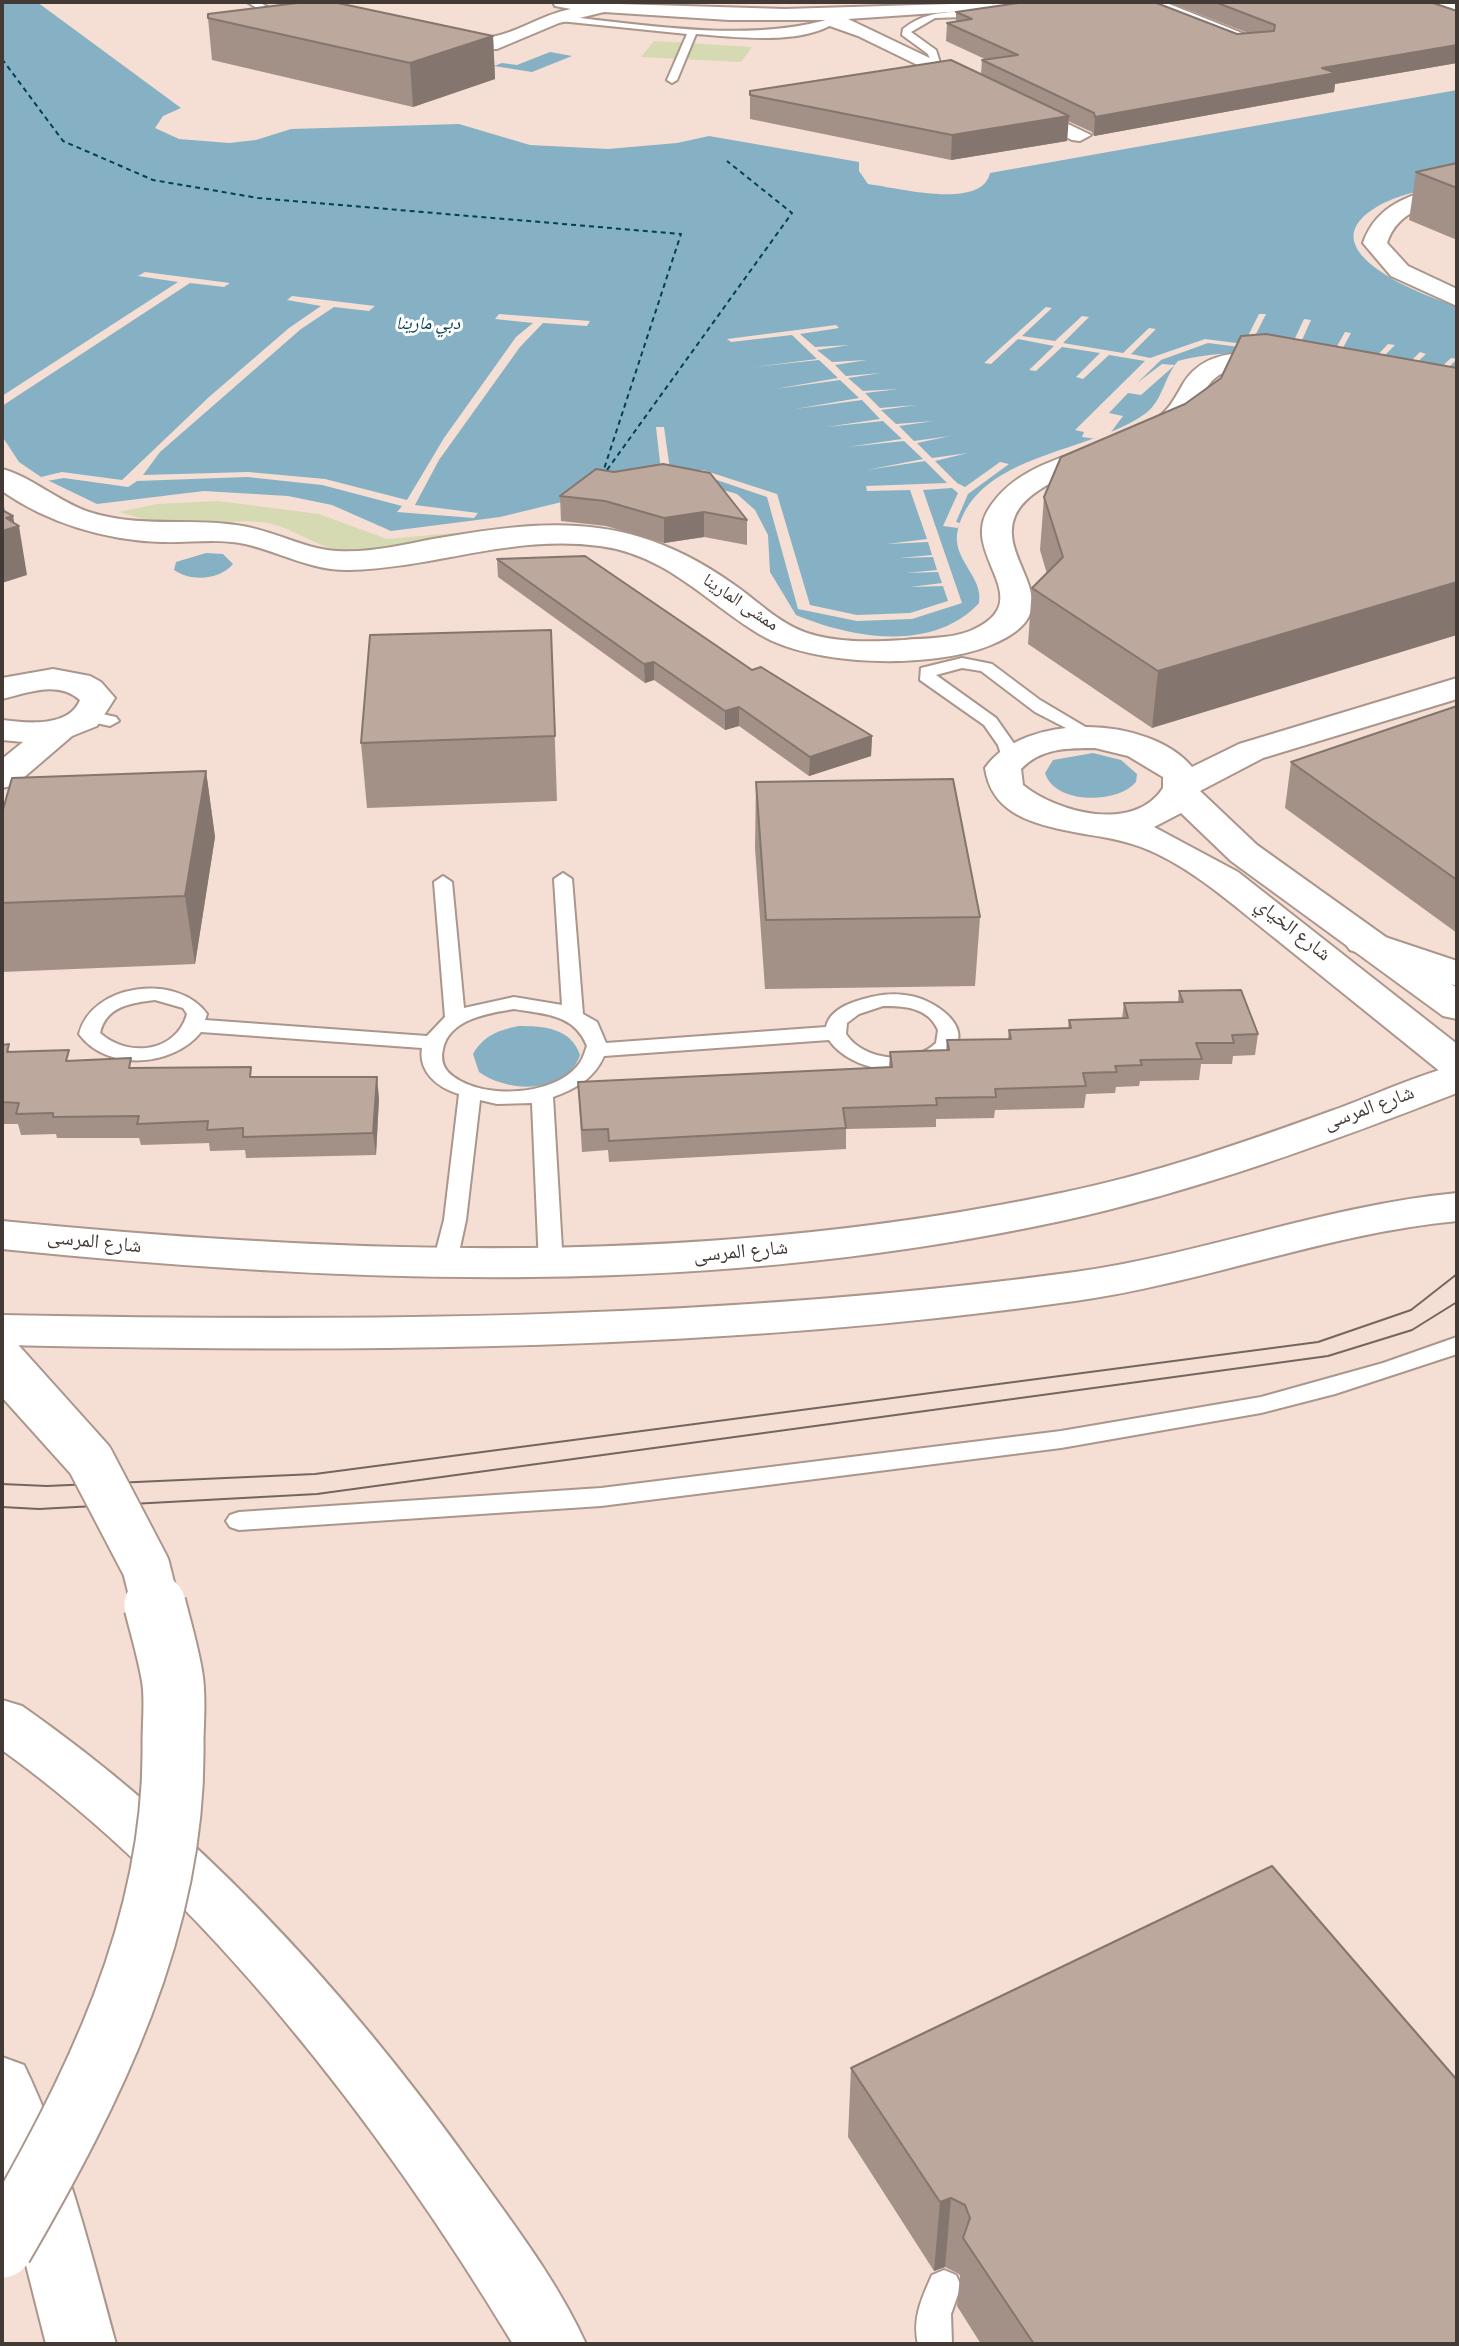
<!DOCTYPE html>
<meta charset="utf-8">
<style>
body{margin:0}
#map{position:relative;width:1459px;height:2346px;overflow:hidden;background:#f5ded3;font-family:Georgia,serif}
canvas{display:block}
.frame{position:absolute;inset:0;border:4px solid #433a36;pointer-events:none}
</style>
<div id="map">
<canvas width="1459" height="2346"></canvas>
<div class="frame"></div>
</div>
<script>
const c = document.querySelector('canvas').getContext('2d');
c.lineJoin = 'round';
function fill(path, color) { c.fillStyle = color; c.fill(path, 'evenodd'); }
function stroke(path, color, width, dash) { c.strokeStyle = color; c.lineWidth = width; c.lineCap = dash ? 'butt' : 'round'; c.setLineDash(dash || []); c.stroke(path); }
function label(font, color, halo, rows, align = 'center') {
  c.font = font + ' Georgia,"Noto Naskh Arabic",serif'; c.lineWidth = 6; c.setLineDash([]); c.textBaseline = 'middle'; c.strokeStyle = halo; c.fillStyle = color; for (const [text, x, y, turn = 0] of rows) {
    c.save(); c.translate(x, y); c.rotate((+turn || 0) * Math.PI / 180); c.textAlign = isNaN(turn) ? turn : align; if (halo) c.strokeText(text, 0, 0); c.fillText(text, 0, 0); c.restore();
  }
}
fill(new Path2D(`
 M654,41L752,47L741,62L641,57Z
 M218,501L319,514L387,539L510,528C457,537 399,555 345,551C314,548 291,524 259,522C232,519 206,525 179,524C158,524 139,518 119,512L157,504Z`), '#d5dab2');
fill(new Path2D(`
 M2,2H37L181,108L163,116L155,128L179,139L229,143L256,140L291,129L459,124L530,145L608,149L677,143L709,136L859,162V171L868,184C894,187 982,211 990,173L1457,90V183C1430,189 1399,193 1375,208C1305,251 1426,297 1457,306V387C1371,372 1262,338 1178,361C1164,377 1163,400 1146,413C1091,454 979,452 958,529C950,559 984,576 979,603C933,653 851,638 796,615L770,572L768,535L755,510L737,494L713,487L570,500L500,517L391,531L332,505L288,496L204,491L97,504L41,477L19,462L2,436Z
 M550,52L572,56L532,72L494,66L502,63L517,65Z
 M206,553L223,554L233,564C220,580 191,582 174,570L176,562Z
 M1093,753L1121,760L1137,774L1136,782C1118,804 1055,805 1045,773L1053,760Z
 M519,1026C544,1026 571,1028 580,1055C567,1095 508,1093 479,1072L473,1054C484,1035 499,1030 519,1026Z`), '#86b1c4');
fill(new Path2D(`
 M145,272L230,283L224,287L190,283L2,406V396L178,282L138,276Z
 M292,296L375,306L369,311L334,307L301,329L160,452L143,475L248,472L325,479L407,500L444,438L516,337L533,323L495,319L499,314L590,321L587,326L543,323L520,347L439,460L415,505L478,513L474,518L397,512L402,506L322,485L247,477L137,481L128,487L64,478L47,481L41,477L62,472L122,480L209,397L289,328L321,306L287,300Z
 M1046,307L1052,308L1022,336L1055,341L1082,316L1089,317L1063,343L1123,353L1149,328L1156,329L1131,354L1150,358L1205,339L1244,344L1259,314H1266L1251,344L1290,349L1304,319L1311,320L1298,349L1332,355L1345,332L1351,333L1339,355L1372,361L1388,344L1395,345L1379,361L1405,367L1420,352L1426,354L1412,367L1436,372L1451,358L1457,359L1443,373L1457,380L1348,361L1208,343L1161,360L1137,383L1162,364L1175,365L1141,395L1128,393L1109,413L1123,416L1109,435L1097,439L1082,437L1084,432L1075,430L1145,361L1109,355L1083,379L1076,377L1100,353L1062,347L1036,371L1029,370L1054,346L1018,339L991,364L984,363Z
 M836,325L839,328L800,334L815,347L850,345L817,350L832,362L867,360L835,365L846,376L881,373L848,378L863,391L899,389L865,393L880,408L917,405L881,410L896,424L934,421L899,426L914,441L950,436L917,443L932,458L968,453L935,461L957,483L965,487L1000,462L1009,464L968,494L956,522L960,523L958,528L943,526L958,493L952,488L923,490L962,603L912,619L857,621L798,609L767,497L699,474L661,471L656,427H664L670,470H703L777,494L810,605L857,615L910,613L948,601L943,586L910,587L942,583L938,572L906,573L937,570L933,557L899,558L932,555L928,542L887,544L927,539L910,490L867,491L866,486L947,483L925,461L867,470L923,459L904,441L847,447L902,439L883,421L826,427L880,419L862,400L795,409L859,398L840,380L775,389L838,378L819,360L754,367L817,359L792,335L731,342L727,339Z`), '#f5ded3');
stroke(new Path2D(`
 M2,59L63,141L153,180L258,198L681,234L604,469
 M607,470L792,213L727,161`), '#014055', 2, [5, 4]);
const lane = new Path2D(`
 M247,2H259L287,19L279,21Z
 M1151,2H1164L1272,45L1264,47Z
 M987,11L990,16L935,18L911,32L936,50L942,69H934L928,54L902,35L903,29C929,8 956,13 987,11Z
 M553,15C640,24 749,44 833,18L838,21C802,46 738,37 696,34L677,80L672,83L667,80L687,34L550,20Z
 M962,658L992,664L1040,700L1104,738L1095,743L1035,712L981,671L962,668L936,675L996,718L1015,745L1019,759L1010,764L1004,763L998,745L984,725L920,680L921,668Z
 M88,711L116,717L119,721L110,726L82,720L79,716Z
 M563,873L572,879L583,1014L597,1022L606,1043L826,1027C829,1013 844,1005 857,1001C876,995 892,992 911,996C937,1001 980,1031 946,1057C913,1081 851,1072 829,1040L604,1056C594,1079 575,1089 553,1097L563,1266L551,1273L539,1266L532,1103L497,1104L480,1100L466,1220L456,1266L444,1273L432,1266L444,1220L459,1094C438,1088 418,1072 422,1048L201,1032C173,1067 107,1072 79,1034C92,983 178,973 207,1014L205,1020L427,1036L445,1017L434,882L443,876L452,882L464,1008L514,997L562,1005L554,879ZM155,1000L183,1008L187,1014C176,1053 128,1058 100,1033C106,1006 131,1003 155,1000ZM883,1006C904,1006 928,1007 938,1030L936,1043C912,1066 864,1061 846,1034L847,1023L859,1014ZM514,1009C544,1014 575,1014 587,1046C585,1051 583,1059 579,1064C555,1097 477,1101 448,1072C442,1065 441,1058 443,1049C449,1019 489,1013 514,1009Z
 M1457,1337V1354L1335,1394L1261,1413L1061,1448L601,1506L239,1530L230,1527L226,1521L230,1515L239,1512L601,1488L1061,1431L1261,1397L1383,1363Z
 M944,2270L956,2275L961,2286L951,2314L952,2344H918C912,2318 922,2298 932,2275Z`);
const street = new Path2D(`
 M553,2L785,9L1017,2L1008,8L848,19L1091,135L1080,141L1072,140L858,36L827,25L825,20H729L604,12L559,23L497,49L433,52L423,46C437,31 473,41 492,37C519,32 543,14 571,9L555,6Z
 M1457,183V197C1428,205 1397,211 1387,243L1408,266L1457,289V306L1391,276L1363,243C1378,200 1418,193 1457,183Z
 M1261,353L1298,358L1302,364L1298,370C1274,376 1247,362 1223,373C1201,382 1195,421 1169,436C1130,458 1034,473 1015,516C995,562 1079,609 991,645C933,669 813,667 759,634C706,602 667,555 600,546C513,534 434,568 349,570C312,571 280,552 245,544C217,538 189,543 161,542C105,540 48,523 2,491V469C30,476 59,502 89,512C138,528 187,518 236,525C271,529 303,549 337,551C369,553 402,545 433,539C502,527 572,516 640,537C673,547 705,564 733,584C758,601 778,623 807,633C837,643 872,642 904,640C925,638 950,639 970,631C1042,601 960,556 988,510C1024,451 1105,455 1156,419C1169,410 1175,398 1183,384C1200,356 1229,352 1261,353Z
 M53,669L90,676L101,682L115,698L97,726L72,736L15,785L2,788V759L23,742L2,740V720C26,723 69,728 80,700C57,680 28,693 2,699V678Z
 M1457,678V699L1263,758L1200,791L1257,845L1457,988V1019L1443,1016L1231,861L1181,813L1154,827L1238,872L1457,1044V1076L1442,1073C1387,1028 1331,984 1276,939C1234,906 1191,866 1141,847C1115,837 1090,836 1064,830C1026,822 991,810 985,768C1025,711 1150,716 1192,767L1239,744ZM1095,748L1128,756L1163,777V788C1134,833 1058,813 1023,785L1021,769C1041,748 1067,748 1095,748Z`);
const secondary = new Path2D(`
 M1364,930L1457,961V986L1350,950L1344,942L1350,934Z
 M1457,1065V1093C1328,1143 1197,1191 1061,1221C711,1297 356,1285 2,1249V1221C356,1256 711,1267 1061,1193C1153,1174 1243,1143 1331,1111C1373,1096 1414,1076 1457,1065Z
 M1457,1193V1221C1328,1233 1204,1283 1075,1301C720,1351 360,1353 2,1345V1315C360,1322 720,1320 1075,1272C1204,1254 1328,1205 1457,1193Z`);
const primary = new Path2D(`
 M1435,2H1457V10L1437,6Z`);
const highway = new Path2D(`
 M2,1700L22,1706C201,1831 353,1998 479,2176C517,2229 559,2284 586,2344H513C384,2130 206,1897 2,1750Z
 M2,2057L24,2065C67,2154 90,2249 116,2344H46L2,2170Z`);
stroke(lane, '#ab968c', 4);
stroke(street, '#ab968c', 4);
stroke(secondary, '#ab968c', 4);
stroke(primary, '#ab968c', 4);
stroke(highway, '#ab968c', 4);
fill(lane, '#fff');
fill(street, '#fff');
fill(secondary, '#fff');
fill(primary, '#fff');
fill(highway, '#fff');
stroke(new Path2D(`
 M2,1484L47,1486L315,1474L1318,1342L1411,1310L1457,1274
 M2,1507L39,1509L317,1494L1328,1356L1412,1330L1457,1302`), '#736660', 2);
const highwayBridgeFar1 = new Path2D(`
 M2,1362L90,1460L146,1567L156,1607`);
const highwayBridge = new Path2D(`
 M2,2247C92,2092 176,1927 173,1743C173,1721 176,1697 172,1676C168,1652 161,1629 155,1605`);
stroke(highwayBridgeFar1, '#ab968c', 51, []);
stroke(highwayBridge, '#ab968c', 65, []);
stroke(highwayBridgeFar1, '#fff', 47);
stroke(highwayBridge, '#fff', 61);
fill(new Path2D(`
 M1168,2H1430L1457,11V63L1335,84L1334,92L1094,136L1092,132L1068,121L1067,141L951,160L750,119V91L981,74L982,60H987L946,41L947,23L956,21V12L1237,34L1248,33Z
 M208,18L493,36L495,79L413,107L212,60Z
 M1457,163V240L1409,220L1416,172Z
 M1221,378L1152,728L1028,644L1032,588L1047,574L1040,550L1044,497L1185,404Z
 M596,469L747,520V545L704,537L664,543L606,526L561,521L560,496Z
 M497,559L752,670L872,736L871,756L809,776L739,726L725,730L654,680L645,683L498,577Z
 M551,630L557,801L367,808L361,743Z
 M1457,706V933L1285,808L1291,762Z
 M206,771L215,837L195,964L2,972V813Z
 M756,782L980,917L975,986L765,989L755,848Z
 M1179,991L1258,1034L1255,1055L1233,1056L1232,1064H1201L1199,1080L1140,1081L1139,1086L1116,1087L1115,1093L1086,1094L1084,1108L995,1110L994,1118L936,1119V1127L846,1129V1149L609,1162L608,1150L582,1152L579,1103L889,1067L890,1052L946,1051L947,1040L1008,1039L1009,1030L1068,1028L1069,1020L1122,1019L1124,1003L1178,1002Z
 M2,1045L11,1052L71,1061L133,1068L253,1077L379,1098L376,1155L246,1158L245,1150L210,1151L209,1143L141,1145L139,1138H57L56,1134L21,1135L18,1124H2Z
 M851,2068L1457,2344H981L957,2306L960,2276L959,2274L945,2267L934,2271L848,2137Z`), '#a39087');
fill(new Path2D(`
 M493,36L495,79L413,107L410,63Z
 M1457,45V63L1335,84L1334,92L1094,136L1095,117L1322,68Z
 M1069,116L1067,141L951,160L952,135Z
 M2,501H3L6,518L13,516L15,527L19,526L27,575L2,583Z
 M704,512V537L664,543V518Z
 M1457,582V635L1152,728L1158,671Z
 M654,662V680L645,683L644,664Z
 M739,707V726L725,730V711Z
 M872,736L871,756L809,776L810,757Z
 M206,771L215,837L195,964L185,896Z
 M377,1077L379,1098L376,1155L373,1133Z
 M951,2198L945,2267L934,2271L940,2202Z`), '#84766e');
const building = new Path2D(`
 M305,2H333L493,36L410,63L208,18V14Z
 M1025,2H1154L1237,34L1274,31L1275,25L1215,2H1430L1457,11V45L1322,68L1336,73L1095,117L1094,113L982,60L1018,55L947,23L972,19L956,12Z
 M951,60L1069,116L952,135L750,95V91Z
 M1457,163V188L1416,172Z
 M1266,334L1457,368V582L1158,671L1032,588L1063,557L1044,497L1061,457L1185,404L1221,378L1241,336Z
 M663,464L710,473L747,520L704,512L664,518L605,501L560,496L596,469L614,472Z
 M2,510L13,516L6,518L19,526L2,531Z
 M585,556L752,670L761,667L872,736L810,757L739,707L725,711L654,662L644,664L497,559Z
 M551,630L555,736L361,743L370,635Z
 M1457,706V880L1291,762Z
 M206,771L185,896L2,903V813L12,778Z
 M953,779L980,917L766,920L756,782Z
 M1241,990L1258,1034L1232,1035L1234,1043H1196L1202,1059L1140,1060L1142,1065L1115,1066L1117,1072L1083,1073L1086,1086L995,1089L996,1097L936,1098L937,1105L843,1108L846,1128L609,1141L608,1129L582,1130L578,1082L892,1067L890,1052L949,1050L947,1040L1011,1039L1009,1030L1071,1028L1069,1020L1128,1018L1124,1003L1183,1002L1179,991Z
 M9,1044L7,1052L69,1050L66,1061L131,1058L129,1068L251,1067L250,1077H377L373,1133L243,1137V1128L207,1130L208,1121L137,1124L139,1116L53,1117V1113L16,1114L19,1103L2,1102V1045Z
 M1272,1866L1457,2080V2344H1034L963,2238L970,2218L965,2205L951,2198L940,2202L851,2068Z`);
fill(building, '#bda89d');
stroke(building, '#84766e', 2);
label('italic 18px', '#014055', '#fff', [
 ["دبي مارينا",428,327]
]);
label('18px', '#433a36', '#fff', [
 ["ممشى المارينا",739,605,34]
]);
label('20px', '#433a36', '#fff', [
 ["شارع الخياي",1291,932,38],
 ["شارع المرسى",1370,1111,-20],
 ["شارع المرسى",94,1245,6],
 ["شارع المرسى",741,1255,-5]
]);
</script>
